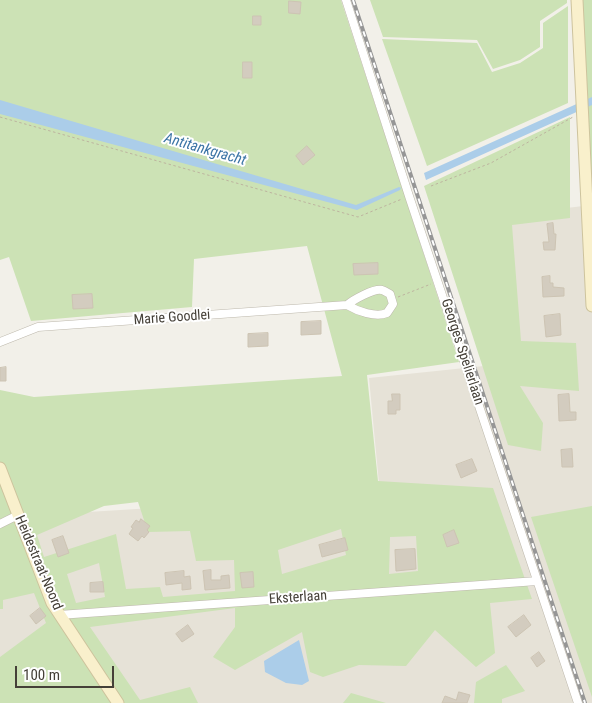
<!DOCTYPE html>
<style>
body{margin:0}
#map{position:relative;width:592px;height:703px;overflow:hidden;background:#f2f0e9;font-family:"Roboto Condensed",sans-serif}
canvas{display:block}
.scale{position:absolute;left:15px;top:666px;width:99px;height:22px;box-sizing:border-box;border:2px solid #454038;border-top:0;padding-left:6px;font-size:15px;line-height:18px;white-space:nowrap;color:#454038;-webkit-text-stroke:4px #fff;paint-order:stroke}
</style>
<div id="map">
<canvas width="592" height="703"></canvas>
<div class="scale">100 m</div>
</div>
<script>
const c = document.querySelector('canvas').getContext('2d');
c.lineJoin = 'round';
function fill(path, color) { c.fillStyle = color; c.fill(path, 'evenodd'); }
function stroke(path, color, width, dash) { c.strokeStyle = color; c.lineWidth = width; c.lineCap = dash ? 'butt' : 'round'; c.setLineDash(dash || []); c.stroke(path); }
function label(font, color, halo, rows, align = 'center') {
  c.font = font + ' "Roboto Condensed",sans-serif'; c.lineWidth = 4; c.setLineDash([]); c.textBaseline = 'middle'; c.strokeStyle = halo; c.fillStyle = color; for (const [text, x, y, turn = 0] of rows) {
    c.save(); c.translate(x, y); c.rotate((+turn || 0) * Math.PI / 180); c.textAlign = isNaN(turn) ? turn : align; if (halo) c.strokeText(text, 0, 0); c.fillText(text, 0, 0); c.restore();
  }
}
fill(new Path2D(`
 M592,205V703H0V466L23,516L380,494L369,378L484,366L438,223Z`), '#e6e2d7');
fill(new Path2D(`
 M0,0H341L459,362L367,375L378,481L493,488L532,599L490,603L495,653L476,667L435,630L406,666L359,665L323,677L310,672L302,632L235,670L213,657L235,627V608L90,627L140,700L190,687L198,703H0V657L46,623L34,593L3,600V609H0V390L34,397L342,376L307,246L194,259L192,307L31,321L9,257L0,260ZM138,502L148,532L190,531L196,561L234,560L235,591L163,597L160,587L126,589L116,534L44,557L37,535L104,506ZM341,529L346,555L282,574L278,550ZM416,536L418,571L389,574L390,537ZM99,563L105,597L76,603L67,574Z
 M370,0H567V3L540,21V47L520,60L493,69L477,40L383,37Z
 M580,0H592V191L585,93Z
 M568,6V103L427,166L382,39L477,43L492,72L520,63L543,48V23Z
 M570,117V218L512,225L521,341L576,343L579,391L520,386L543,423L541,451L508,445L424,186Z
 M592,506V697L531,517Z
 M506,665L525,691L502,699V703H474L476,682Z
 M351,693L386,703H343Z`), '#cce2b5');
fill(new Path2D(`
 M592,97V105L426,180L424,173Z
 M0,100L356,205L399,187L401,188L400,190L357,210L0,114Z
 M299,640L309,681L302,685L286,683L265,672L264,661Z`), '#abcde9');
const building = new Path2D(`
 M289,1L301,2L300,14L289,13Z
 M253,16H261V25H253Z
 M243,62H252V78H243Z
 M307,146L315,155L303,165L296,156Z
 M553,223L554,234H556L555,250H544L543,242H549L547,224Z
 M378,263V274L354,275L353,264Z
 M550,276V283H553V287L564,288V296L543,297L542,277Z
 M92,294L93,308L73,309L72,295Z
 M560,314L561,335L546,337L544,316Z
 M321,321V334L301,335V322Z
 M268,333V346L248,347V334Z
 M6,367V381H0V368Z
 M392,394H400V410H396V414H388V401H392Z
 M569,394L570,412H576V420L559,421L558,395Z
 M572,449L573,467H562L561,450Z
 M472,459L477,471L461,478L456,465Z
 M141,519L150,526L147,530L149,532L144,538L142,536L138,541L129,534L133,528L131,527L136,520L139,522Z
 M454,530L459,543L447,547L443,535Z
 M63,536L69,553L58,557L52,540Z
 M345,538L348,550L322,557L319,545Z
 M415,549L416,569L396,571L395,550Z
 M211,570V580H221V576L229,575L230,588L205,590L203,571Z
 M184,571V577L190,576L191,589L182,590V583L166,585L165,573Z
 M253,572L254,587L242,588L240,573Z
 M103,582L104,592H90V583Z
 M40,608L46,616L36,624L30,616Z
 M524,615L531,625L516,637L508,627Z
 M188,625L194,634L182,642L176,634Z
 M539,652L545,661L537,667L531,658Z
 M459,692L470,695L467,703H442L445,696L456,700Z`);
fill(building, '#d3ccbf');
stroke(building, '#cdc4b3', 1);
const street = new Path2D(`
 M346,0L409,196L578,703
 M0,342L38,327L347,305C353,300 374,288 382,290C383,290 388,293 390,294L393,304L387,313C376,318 357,311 347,305
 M0,524L18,515
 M59,615L537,581`);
const secondary = new Path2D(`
 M577,0L592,306
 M0,468L52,603L118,703`);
stroke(street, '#bdb8ac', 9);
stroke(secondary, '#cdc39d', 13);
stroke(new Path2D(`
 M0,117L358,217L402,199
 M431,186L491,163L573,117
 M398,297L431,284`), '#bdb49f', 1, [2.5, 2.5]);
stroke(street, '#fff', 8);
stroke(secondary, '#f9f0cc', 11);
const rail = new Path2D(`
 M353,0L585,703`);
stroke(rail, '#969696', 4);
stroke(rail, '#fff', 2, [5.5]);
label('14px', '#454038', '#fff', [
 ["Marie Goodlei",172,318,-4],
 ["Georges Spelierlaan",462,352,72],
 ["Heidestraat-Noord",38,563,67],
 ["Eksterlaan",298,598,-4]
]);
label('italic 15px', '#3c75a6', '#fff', [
 ["Antitankgracht",205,150,16]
]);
</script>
